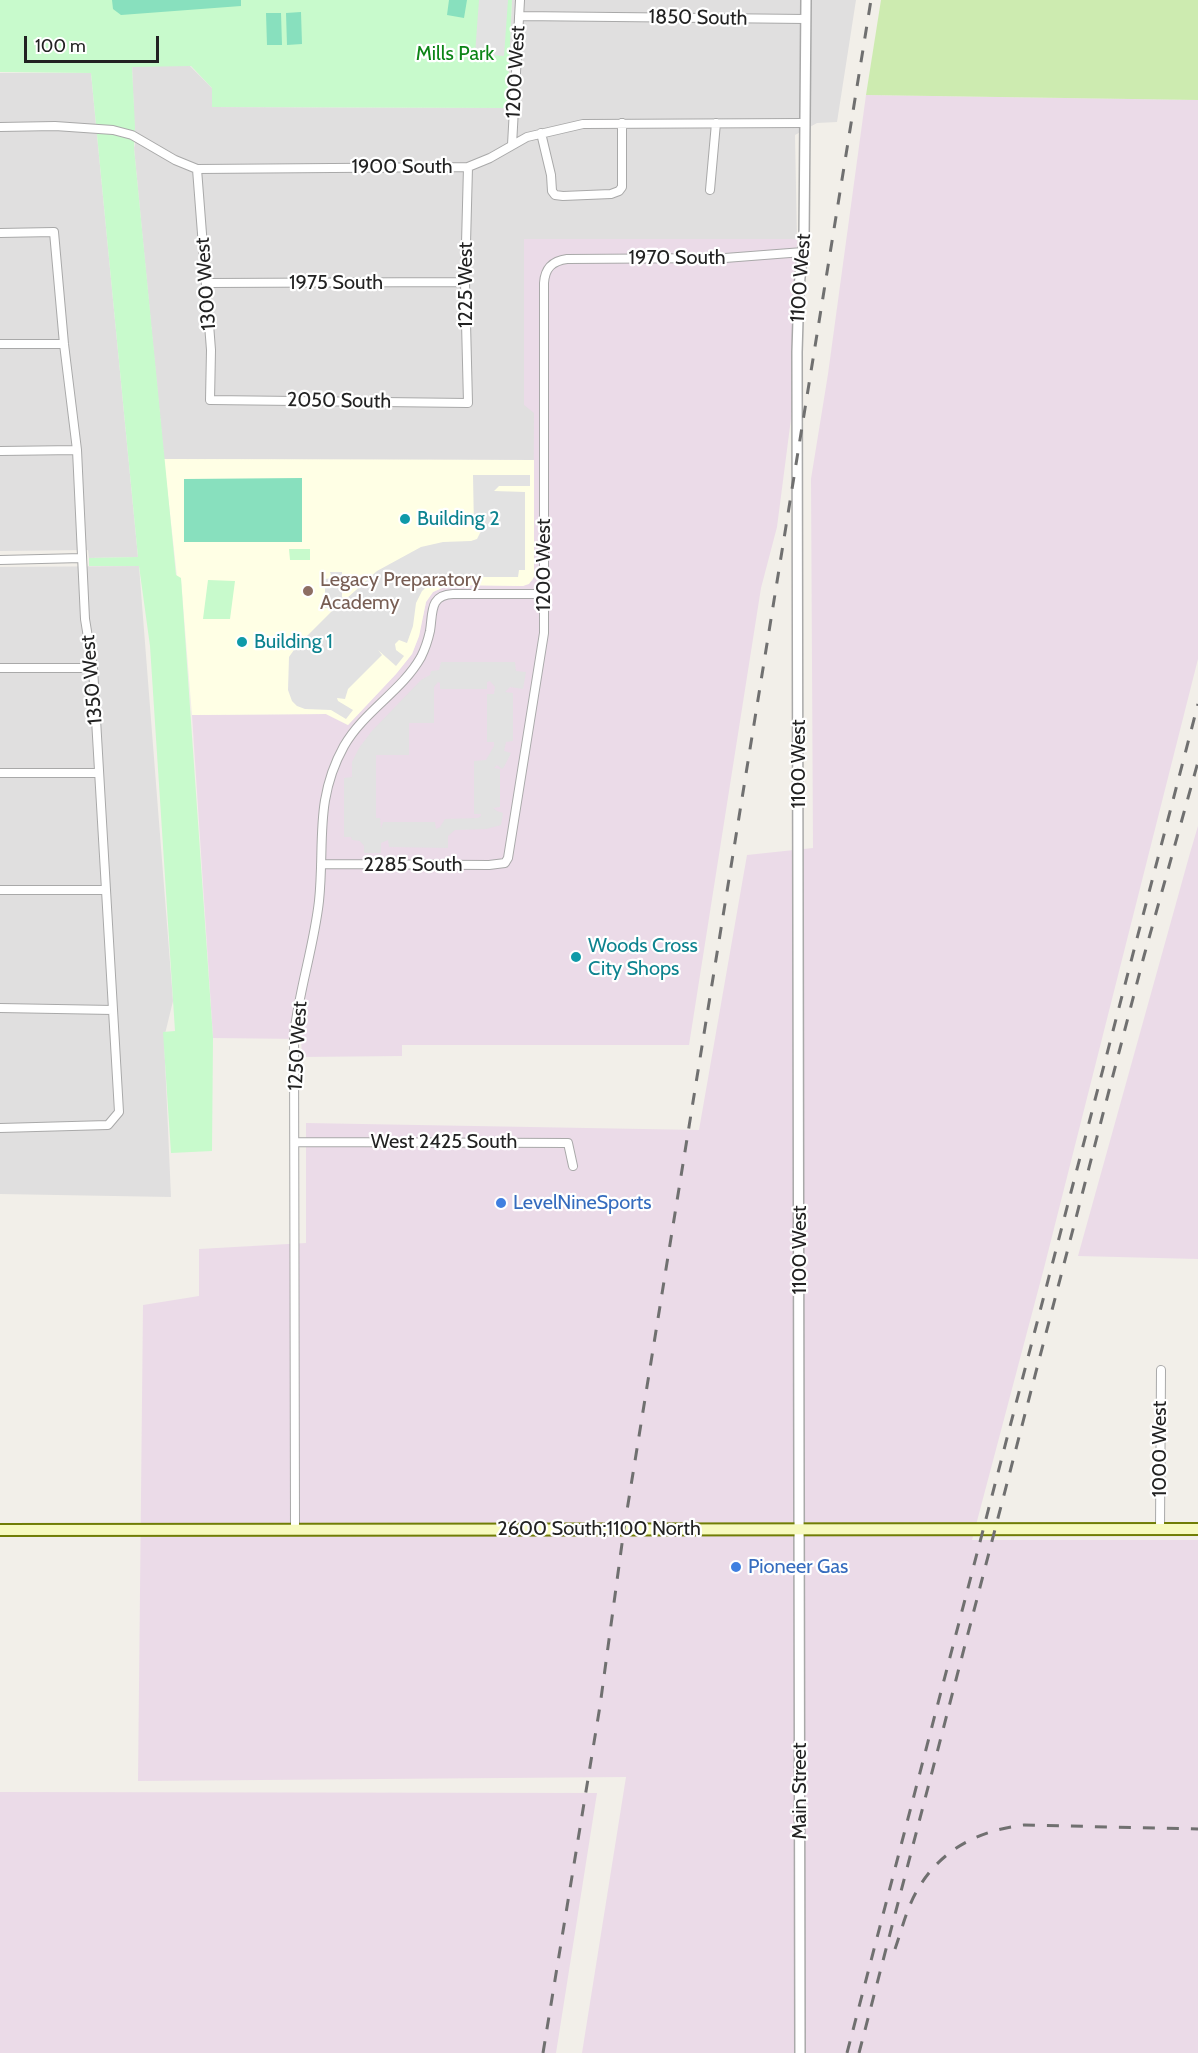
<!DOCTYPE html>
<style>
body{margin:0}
#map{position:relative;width:1198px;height:2053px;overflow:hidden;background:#f2efe9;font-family:Cabin,sans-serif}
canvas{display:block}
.scale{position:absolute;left:24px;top:36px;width:135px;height:27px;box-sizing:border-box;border:3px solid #222;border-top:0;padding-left:8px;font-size:18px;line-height:21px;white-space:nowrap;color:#222;-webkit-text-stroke:4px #fff;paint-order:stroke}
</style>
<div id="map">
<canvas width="1198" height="2053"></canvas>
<div class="scale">100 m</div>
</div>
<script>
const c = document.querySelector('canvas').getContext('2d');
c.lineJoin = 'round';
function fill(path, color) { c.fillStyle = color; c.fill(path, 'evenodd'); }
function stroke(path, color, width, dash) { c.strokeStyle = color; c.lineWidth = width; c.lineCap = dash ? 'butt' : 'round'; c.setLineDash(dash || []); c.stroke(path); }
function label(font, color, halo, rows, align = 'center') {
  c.font = font + ' Cabin,sans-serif'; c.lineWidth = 4.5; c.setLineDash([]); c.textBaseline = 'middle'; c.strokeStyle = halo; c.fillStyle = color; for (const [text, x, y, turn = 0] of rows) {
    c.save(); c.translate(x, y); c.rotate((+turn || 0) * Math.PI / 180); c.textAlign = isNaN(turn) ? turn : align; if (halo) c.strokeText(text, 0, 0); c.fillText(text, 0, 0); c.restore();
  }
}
fill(new Path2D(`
 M512,0H856L837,122L817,123L795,135L797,239H524L534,413V460L164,459L134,148L135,144L132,66H190L212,88V107L507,108Z
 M0,73H91L138,557L89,558L88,550L0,551Z
 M139,566L173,1001L164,1038L171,1197L0,1194V567Z`), '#e0dfdf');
fill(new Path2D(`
 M866,95L1198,100V659L1044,1268L972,1540H1198V2053H582L626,1777L138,1781L143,1305L199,1296V1249L306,1243V1123L699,1130L747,855L813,848L811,479L828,374Z
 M524,239H797L792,411L777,527L761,588L689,1045H402V1056L302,1057L301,1039L213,1038L192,715L326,714L348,725L396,674L412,654L419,636L426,602L433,592L444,587L454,585L523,586L533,580L534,413L524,405Z
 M1198,826V1259L1078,1256L1190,853Z
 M0,1792L597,1793L556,2053H0Z`), '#ebdbe8');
fill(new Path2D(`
 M164,459L534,460V577L529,584L523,586L454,585L444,587L433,592L426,602L419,636L412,654L396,674L348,725L326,714L192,715L181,579L177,576Z`), '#ffffe5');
fill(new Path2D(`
 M881,0H1198V100L866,95Z`), '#cdebb0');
fill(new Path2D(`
 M0,0H512L507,108L212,107V88L191,66L132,67L135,127L134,148L176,575L181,578L213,1038L212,1151L171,1153L163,1032L175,1031L150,646L139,566H89V558L138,557L91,73L0,72Z
 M289,549H310V560H290Z
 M208,580L235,581L230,619H203Z`), '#c8facc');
fill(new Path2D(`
 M112,0H241V6L121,15L113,9Z
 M449,0H467L464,18L447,15Z
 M301,12L302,44L287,45L286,13Z
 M266,13H281L282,45H267Z
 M302,478V542H184V479Z`), '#88e0be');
fill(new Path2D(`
 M479,0H508L504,56L475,54Z
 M473,475H530V486H499L494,491L525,492V570H519L518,577H450L431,583L422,591L416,603L413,626L407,643L399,640L395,644L396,650L404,656L396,666L378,650L382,655L348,689L345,699L337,698L338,701L353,710L346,719L331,710L305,709L297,706L292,701L288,690L289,657L296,647L332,611V608H325V579L332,578L330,572H342V597L345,600L377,571L421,547L443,542L471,541L477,539L481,531L479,529H474Z
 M441,662H515L516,671L526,672L523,689L510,687L505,692L513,693V741L506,742L504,751L511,753L504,767L502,769L497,765L494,768L500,769V807L493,808L497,811L503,813L501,825L486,829L455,830L448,836V848L389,847L388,840L381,843V853H364V846L360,841L352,840L351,837H344V778L352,777V762L359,748L371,732L421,680L430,675L431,671L439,670ZM438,682L440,683V689H487V682L490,681L495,687L494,694H487V742H494V746L486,760L474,761V814H481V816L478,818L445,819L440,827L436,829L435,822H383L381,829L380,818H376V755H409V723H434V687Z`), '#e2e2e2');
const minor = new Path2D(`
 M519,16L806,19
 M0,127L55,126L113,130L132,135L175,160L197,169L468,167L490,158L527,137L583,124L805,123
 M541,133L551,175L552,191L555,195L563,196L611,194L619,191L622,187V123
 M512,145L520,0
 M197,169L211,350L210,400L468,403L465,282L468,167
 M710,190L716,123
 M0,233L54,232L64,344L77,450L85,619L93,668L119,1112L108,1125L0,1128
 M207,283L465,282
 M0,344H64
 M0,451L77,450
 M0,560L82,558
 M0,668H93
 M0,773H99
 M321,864L489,865L505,863L508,858L544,633V283C545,268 552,261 567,259L725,258L803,252
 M0,890H106
 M0,1008L113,1010
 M295,1142L568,1143L573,1166
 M295,1529L294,1035C299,990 314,946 319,901C325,844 314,800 344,746C364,711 402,691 421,657C425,649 428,640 430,631C433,613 429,595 453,594H544
 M1160,1529L1161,1370`);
const tertiary = new Path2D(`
 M800,2053L797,352L799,287L804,239L806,0`);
const secondary = new Path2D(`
 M0,1530L1198,1529`);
stroke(minor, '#a9a9a9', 10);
stroke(tertiary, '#a9a9a9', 12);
stroke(secondary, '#707d05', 14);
stroke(minor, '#fff', 8);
stroke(tertiary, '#fff', 9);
stroke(secondary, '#f7fabf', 10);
stroke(new Path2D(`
 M895,1949C902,1929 907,1907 918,1889C941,1849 980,1830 1024,1825L1198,1829
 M543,2053L600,1706L624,1529L871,0
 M847,2053L1198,704
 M859,2053L1144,956L1198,762`), '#707070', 3, [12, 12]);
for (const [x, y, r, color] of [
 [405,519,6,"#0f9aa8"],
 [308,591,6,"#8d6e63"],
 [242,642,6,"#0f9aa8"],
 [576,957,6,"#0f9aa8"],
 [501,1203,6,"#3f7fe0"],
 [736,1567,6,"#3f7fe0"]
]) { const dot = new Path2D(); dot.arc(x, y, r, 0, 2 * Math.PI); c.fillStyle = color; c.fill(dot); stroke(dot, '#fff', 2); }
label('20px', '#222', '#fff', [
 ["1850 South",698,18,1],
 ["1200 West",516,72,-87],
 ["1900 South",402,167],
 ["1970 South",677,258],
 ["1100 West",801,278,-86],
 ["1975 South",336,283],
 ["1300 West",206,284,-94],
 ["1225 West",466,285,-90],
 ["2050 South",339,401,1],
 ["1200 West",544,565,-90],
 ["1350 West",92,680,-95],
 ["1100 West",799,764,-90],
 ["2285 South",413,865],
 ["1250 West",298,1046,-87],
 ["West 2425 South",444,1142],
 ["1100 West",800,1250,-90],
 ["1000 West",1160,1449,-90],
 ["2600 South;1100 North",599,1529],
 ["Main Street",800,1791,-90]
]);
label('20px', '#0c8416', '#fff', [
 ["Mills Park",455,54]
]);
label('20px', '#0d838f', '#fff', [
 ["Building 2",417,519],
 ["Building 1",254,642],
 ["Woods Cross",588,946],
 ["City Shops",588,969]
], 'left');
label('20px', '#785e54', '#fff', [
 ["Legacy Preparatory",320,580],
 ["Academy",320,603]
], 'left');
label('20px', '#366cbe', '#fff', [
 ["LevelNineSports",513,1203],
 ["Pioneer Gas",748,1567]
], 'left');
</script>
